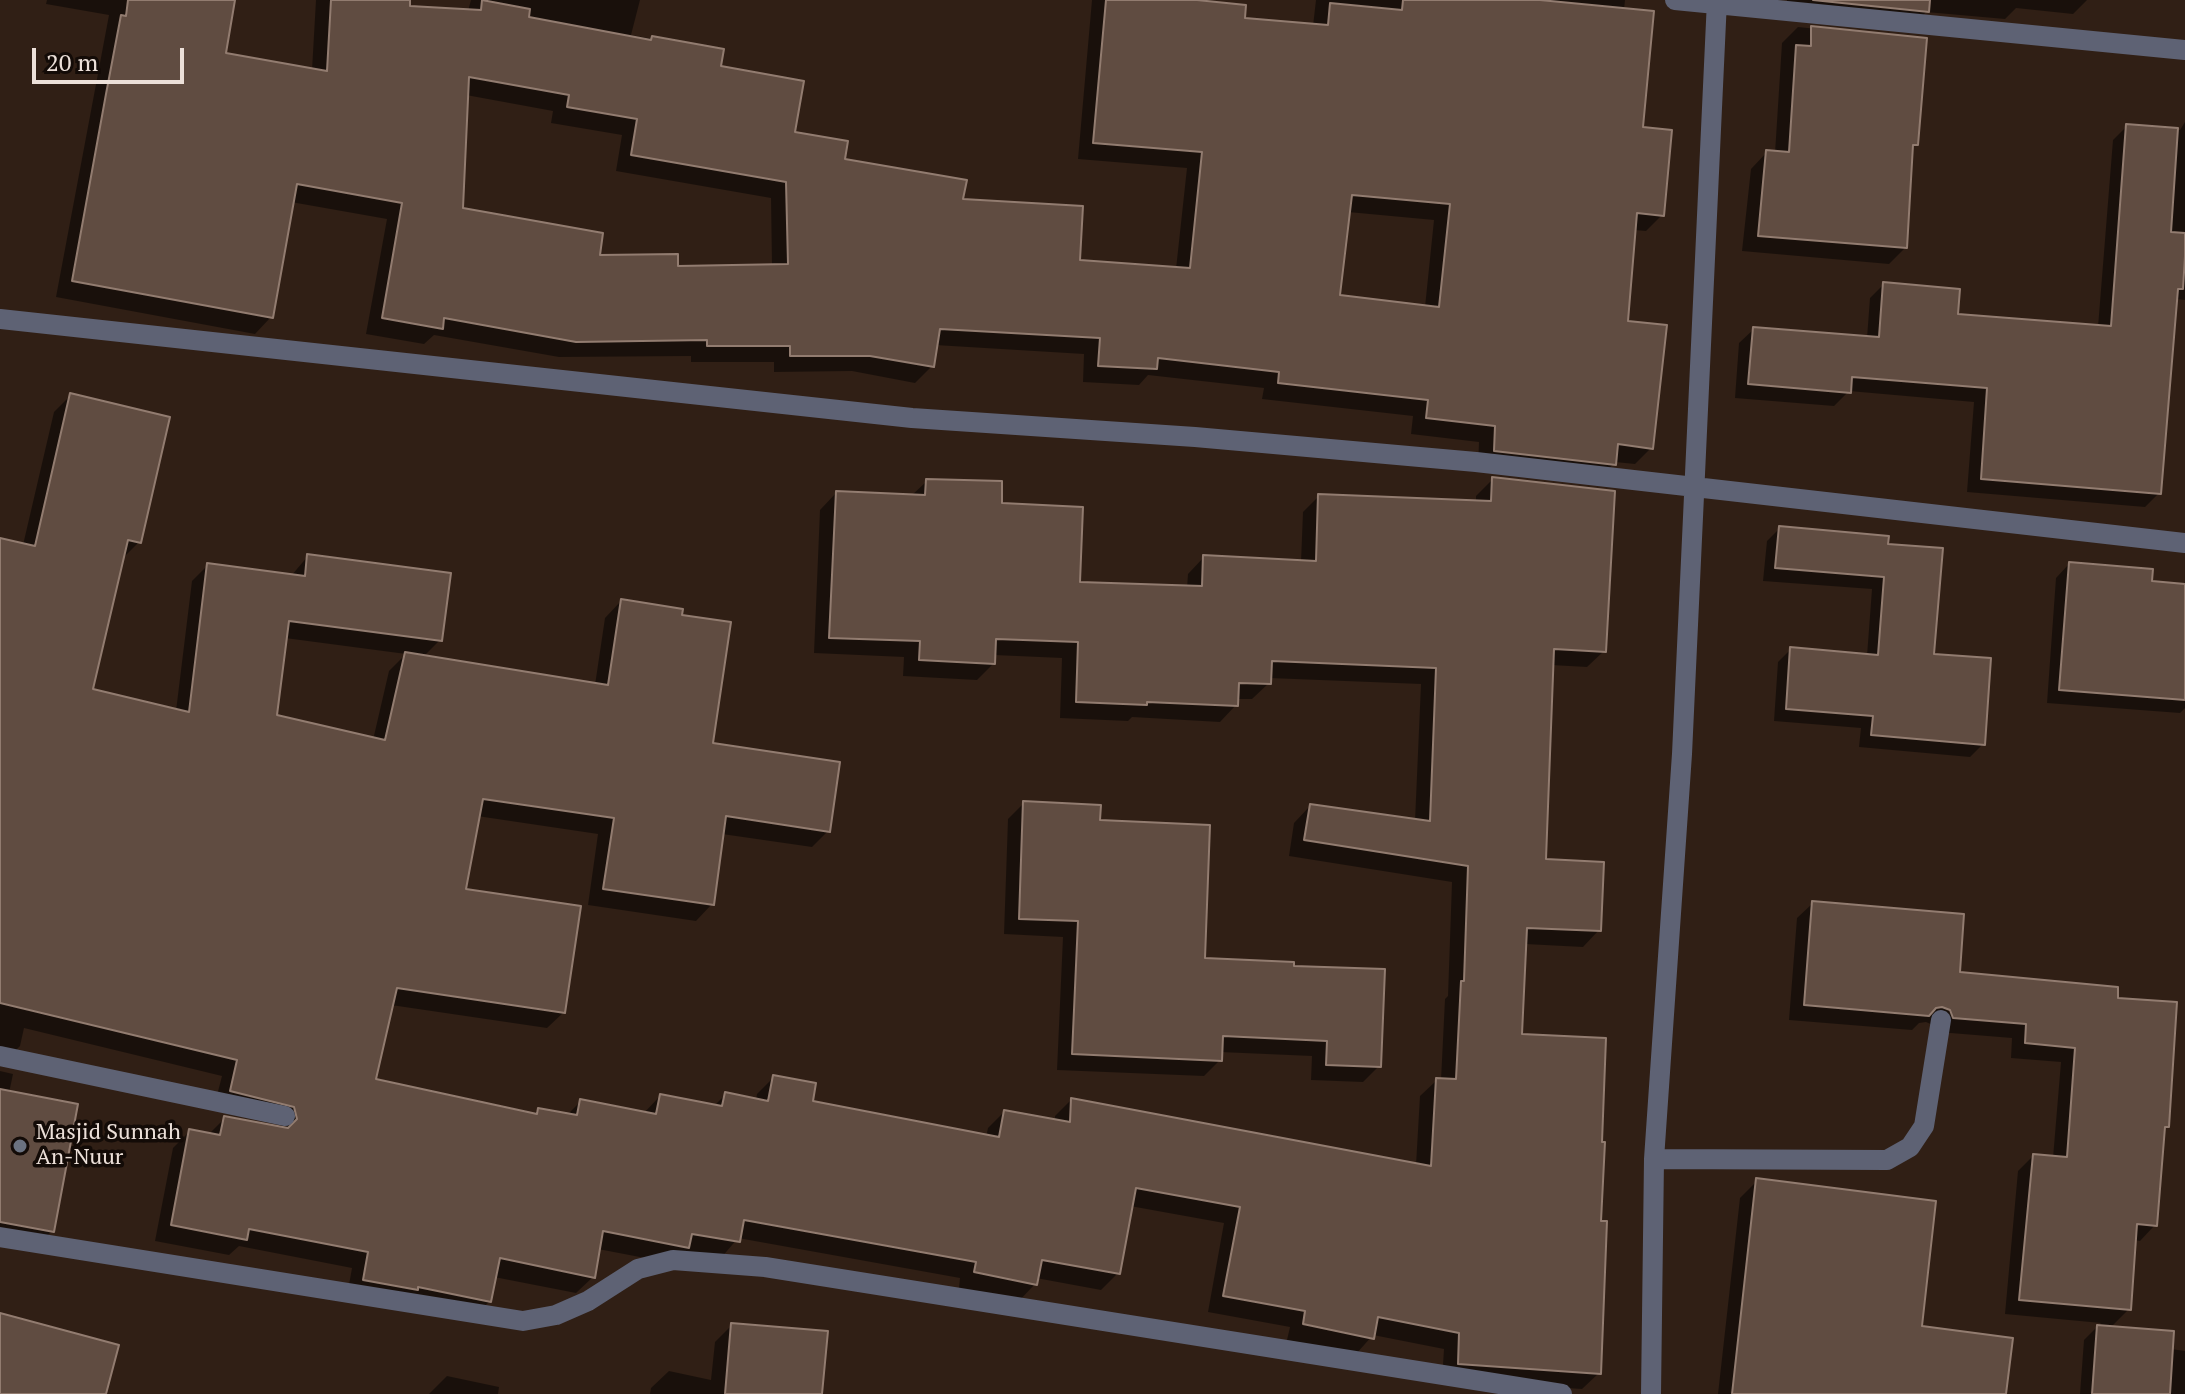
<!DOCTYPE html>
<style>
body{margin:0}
#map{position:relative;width:2185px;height:1394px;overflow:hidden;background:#301f15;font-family:"PT Serif",serif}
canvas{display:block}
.scale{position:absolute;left:32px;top:48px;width:152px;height:36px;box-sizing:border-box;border:4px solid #ece0d9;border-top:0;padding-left:10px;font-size:24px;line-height:28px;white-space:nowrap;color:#ece0d9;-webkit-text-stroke:6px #130b07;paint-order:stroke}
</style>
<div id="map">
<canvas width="2185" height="1394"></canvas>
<div class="scale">20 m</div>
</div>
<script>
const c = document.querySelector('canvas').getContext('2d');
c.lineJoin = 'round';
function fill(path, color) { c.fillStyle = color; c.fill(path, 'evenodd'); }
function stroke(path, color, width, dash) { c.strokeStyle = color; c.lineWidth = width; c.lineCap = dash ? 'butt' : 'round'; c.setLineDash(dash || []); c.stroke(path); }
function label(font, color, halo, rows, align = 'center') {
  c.font = font + ' "PT Serif",serif'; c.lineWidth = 7; c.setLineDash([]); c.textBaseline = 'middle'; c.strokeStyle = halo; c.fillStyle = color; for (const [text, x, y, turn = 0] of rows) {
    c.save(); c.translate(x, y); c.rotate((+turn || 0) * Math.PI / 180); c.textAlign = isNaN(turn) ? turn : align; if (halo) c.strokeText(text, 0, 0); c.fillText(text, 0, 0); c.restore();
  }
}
fill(new Path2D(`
 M47,0H233L223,55L312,70L316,0H408V8L468,11L471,0H640L631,35L721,51L719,68L793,133L843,160L961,201L1078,262L1176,269L1187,168L1078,159L1092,0H1202V2L1243,20L1313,26L1316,0H1625L1624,10L1641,128L1662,215L1646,231L1634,230L1626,323L1651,448L1635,464L1615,462L1598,481L1478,467L1479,442L1411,434L1413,416L1262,399L1264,388L1148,375L1139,385L1083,382L1084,354L935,345L932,366L915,383L852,371L774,372V362H691V356L559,357L434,335L424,344L366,334L387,219L291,202L271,317L255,334L56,297L109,15L46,4ZM466,95L553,111L551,123L622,135L616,171L771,198L772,266L676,268L597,257L461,210ZM1348,212L1434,220L1425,307L1338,297Z
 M1787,0H2087L2073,14L2016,8L2005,19L1926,12L1913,26L1786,13Z
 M1798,27L1925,40L1916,144L1911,150L1905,248L1889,264L1742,251L1751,169L1767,152L1775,153L1782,43Z
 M2185,122V300L2175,299L2159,493L2145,507L1967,492L1974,402L1849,391L1834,406L1735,398L1739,343L1754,329L1867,338L1870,298L1884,284L1956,315L2098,327L2113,140L2127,126L2180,130Z
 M71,395L139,542L123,558L91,691L176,711L192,581L208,565L291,576L308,556L440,640L423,657L595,685L605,618L621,601L680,616L710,745L828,831L812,847L722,834L712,904L696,921L588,905L598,834L477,816L464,891L564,1012L547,1028L391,1005L374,1081L533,1115L538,1110L567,1115L580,1102L643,1114L660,1096L713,1107L725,1095L756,1100L757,1094L774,1077L811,1103L986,1137L988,1128L1004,1112L1055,1121V1116L1071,1100L1416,1165L1420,1096L1437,1080H1441L1445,999L1448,996L1452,882L1289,856L1294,823L1310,806L1415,821L1421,684L1269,678V683L1252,699H1236V705L1220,722L1132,717L1128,721L1060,718L1062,658L994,655L993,664L977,680L903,676L904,657L814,653L820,510L836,493L911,496L927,481L999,505L1078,584L1187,588L1188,574L1204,557L1301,562L1303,512L1319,496L1476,502V496L1493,479L1604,651L1587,667L1551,665L1544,861L1599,930L1583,947L1525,944L1520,1036L1599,1222V1373L1582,1389L1442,1380L1444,1349L1373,1335L1356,1354L1287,1340L1290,1327L1208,1312L1224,1223L1130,1206L1118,1273L1101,1290L1036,1278L1035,1284L1019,1301L959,1288L960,1278L738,1238L721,1258L671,1263L598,1249L593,1277L576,1293L494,1277L490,1301L473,1317L347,1296L352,1268L239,1246L229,1255L155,1241L173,1148L190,1131L208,1135L224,1119L285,1131L272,1119L214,1107L222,1076L24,1028L20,1046L3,1063L0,1062V540L23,545L54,412ZM285,638L406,654L389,671L373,740L275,717Z
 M1780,528L1886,546L1932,656L1983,744L1970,757L1859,747L1861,728L1774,721L1778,662L1791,649L1867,656L1872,589L1763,581L1767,541Z
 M2069,564L2150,583L2185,586V708L2180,713L2047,703L2056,578Z
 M1024,803L1098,822L1203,960L1379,1066L1363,1082L1311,1080L1312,1056L1220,1052V1060L1204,1076L1057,1070L1063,937L1004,934L1008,819Z
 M1813,903L1958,974L2115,999L2167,1126L2163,1129L2155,1225L2140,1241L2134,1240L2129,1309L2110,1328L2171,1349L2185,1351V1394H2080L2084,1340L2101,1323L2005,1314L2018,1171L2033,1156L2053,1158L2061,1062L2011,1058L2012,1038L1938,1032L1935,1026L1926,1022L1919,1023L1912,1030L1789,1020L1797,918Z
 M0,1071L13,1074L9,1093L52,1231L35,1248L0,1241Z
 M1757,1181L1919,1327L2004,1394H1718L1740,1198Z
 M732,1325L820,1394H650L651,1388L669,1371L711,1380L715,1342Z
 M447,1376L499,1387L498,1394H429Z`), '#0007');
const building = new Path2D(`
 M128,0H235L226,53L327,71L331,0H410V6L481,10L482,0L530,9L529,17L651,40L652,36L724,49L721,66L804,81L795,132L848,141L845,159L967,180L963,199L1083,206L1080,260L1190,268L1202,152L1093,143L1106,0H1197L1246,5L1245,18L1328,25L1330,3L1402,10L1403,0H1540L1654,11L1643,127L1672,130L1664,216L1637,213L1628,321L1667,325L1653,449L1618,444L1616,465L1494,451L1495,426L1426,418L1428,400L1278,383L1279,372L1158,358L1157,369L1098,366L1100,338L940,329L934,367L870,356H790V346H707V340L576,342L444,318L443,329L382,318L402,203L297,184L273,318L72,281L106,94L121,15L126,16ZM469,77L569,95L567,107L637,119L631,155L786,182L788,264L678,266V254L600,255L603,233L463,208ZM1352,195L1450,204L1439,307L1340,295Z
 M1813,0H1930L1929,12Z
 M1811,26L1927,38L1918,145H1913L1907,248L1758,236L1766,150L1789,152L1796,45L1811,46Z
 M2126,124L2178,128L2171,232L2185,233V256L2183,289H2178L2161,494L1981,479L1987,388L1852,377L1851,393L1748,384L1753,327L1879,337L1883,282L1960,289L1958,314L2111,326Z
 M70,393L170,417L141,543L128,540L93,689L189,712L207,563L305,576L307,554L451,573L442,641L289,621L277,715L385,740L405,652L608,685L621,599L683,609L682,615L731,622L713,743L840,762L830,832L726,816L714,905L603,889L614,818L483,799L466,889L581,906L565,1013L397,988L376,1079L537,1114L538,1108L577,1115L580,1099L656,1114L660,1094L722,1106L725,1092L768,1101L773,1075L816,1083L813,1101L999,1137L1004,1110L1070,1122L1071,1098L1431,1166L1436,1078L1456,1079L1461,981H1464L1468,866L1304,840L1310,804L1430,821L1436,668L1272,661L1271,684L1239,683L1238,706L1147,702V705L1076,702L1078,642L996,639L995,664L919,660L920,641L829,638L836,491L925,495L926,479L1002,481V503L1083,507L1080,582L1202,586L1203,555L1316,561L1318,494L1491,501L1492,477L1615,491L1606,652L1554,649L1546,859L1604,862L1601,931L1527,928L1522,1034L1606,1038L1602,1142H1605L1601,1221H1607L1601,1374L1458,1364L1459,1333L1378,1317L1374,1339L1303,1324L1305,1311L1223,1296L1240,1207L1136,1188L1120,1274L1042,1260L1037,1285L974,1272L976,1262L744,1220L740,1242L692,1234L689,1248L603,1231L595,1278L500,1258L491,1302L418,1287V1290L363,1280L368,1252L249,1229L247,1240L171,1225L189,1129L220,1135L224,1116L288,1128L297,1119L294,1107L230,1091L237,1060L0,1003V538L35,546Z
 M1779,526L1889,536L1888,544L1943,548L1934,654L1991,658L1985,745L1871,735L1873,716L1786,709L1790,647L1878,655L1884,577L1775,568Z
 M2069,562L2153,569L2152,581L2185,584V700L2059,690Z
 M1023,801L1101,805L1100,820L1210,825L1205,958L1294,962V966L1385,969L1381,1067L1326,1065L1327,1041L1223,1036L1222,1061L1072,1054L1078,921L1019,919Z
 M1812,901L1964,914L1960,972L2118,987V998L2177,1002L2169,1127H2165L2157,1226L2137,1224L2131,1310L2019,1300L2033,1154L2067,1157L2075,1048L2025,1043L2026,1024L1953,1018L1950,1010L1942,1007L1936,1008L1929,1016L1804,1005Z
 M0,1089L78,1104L54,1232L0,1222Z
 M1756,1178L1936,1201L1922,1326L2013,1338L2006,1394H1732Z
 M0,1313L119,1345L106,1394H0Z
 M731,1323L828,1331L822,1394H725Z
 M2097,1325L2174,1331L2170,1394H2092Z`);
fill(building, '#604c41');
stroke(building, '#927c70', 2);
stroke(new Path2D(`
 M1675,0L2185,50
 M0,319L912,418L1195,437L1476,462L2185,543
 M0,1056L285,1116
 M1654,1159L1887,1160L1910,1147L1924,1126L1941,1020
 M0,1237L523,1321L556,1315L588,1301L638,1269L673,1260L765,1267L1562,1394
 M1651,1394L1654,1159L1682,754L1717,0`), '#5e6274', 20);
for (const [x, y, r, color] of [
 [20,1146,8,"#6b7280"]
]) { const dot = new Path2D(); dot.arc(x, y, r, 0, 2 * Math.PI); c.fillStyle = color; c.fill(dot); stroke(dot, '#130b07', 3); }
label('22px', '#ece0d9', '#130b07', [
 ["Masjid Sunnah",36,1133],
 ["An-Nuur",36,1158]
], 'left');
</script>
